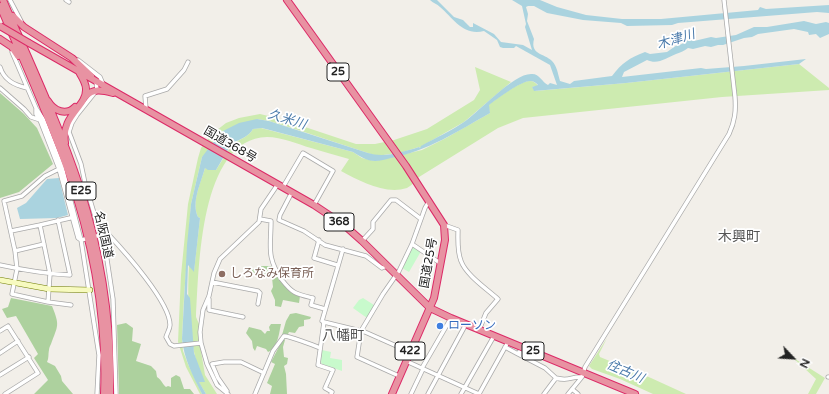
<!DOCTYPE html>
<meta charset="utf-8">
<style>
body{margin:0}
#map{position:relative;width:829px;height:394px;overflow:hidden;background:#f2efe9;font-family:"Varela Round",sans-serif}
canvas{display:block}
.north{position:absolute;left:773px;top:338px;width:40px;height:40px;-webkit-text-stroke:3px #fff;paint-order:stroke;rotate:115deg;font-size:11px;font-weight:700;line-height:16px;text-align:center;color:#222}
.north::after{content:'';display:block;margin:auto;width:14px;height:18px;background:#222;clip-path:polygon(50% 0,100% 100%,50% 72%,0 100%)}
</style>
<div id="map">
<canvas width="829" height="394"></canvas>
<div class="north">N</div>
</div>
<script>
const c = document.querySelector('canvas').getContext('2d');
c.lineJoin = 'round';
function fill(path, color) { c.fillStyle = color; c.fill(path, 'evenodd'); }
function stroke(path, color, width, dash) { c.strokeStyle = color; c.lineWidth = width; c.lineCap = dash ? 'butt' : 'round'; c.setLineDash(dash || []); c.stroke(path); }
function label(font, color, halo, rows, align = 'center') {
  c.font = font + ' "Varela Round","Noto Sans JP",sans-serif'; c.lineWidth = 3.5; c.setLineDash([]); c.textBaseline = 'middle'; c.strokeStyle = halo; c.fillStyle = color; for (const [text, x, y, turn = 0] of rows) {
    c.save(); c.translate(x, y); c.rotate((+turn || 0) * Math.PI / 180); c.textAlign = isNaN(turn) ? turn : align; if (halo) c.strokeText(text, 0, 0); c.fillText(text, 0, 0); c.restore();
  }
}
fill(new Path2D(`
 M799,64L829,88V90L722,97L523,118L498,128L419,177C416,181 411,186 407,188C385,195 360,181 341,171L349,159C336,155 323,152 311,148C297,144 282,137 267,137C199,139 199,269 196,317L199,324V339L205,375L217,394H206L198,381H204C188,349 187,300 189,264L194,271L200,218L198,217C191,202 201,182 205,168L216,170L233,143C240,140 249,136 253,129L261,128L353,152L362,158L375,161L422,150L446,138L490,113L488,105C497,99 521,80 530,81C534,81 536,83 538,86L532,87L535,91L626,83Z
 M475,67L511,82L464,122L422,146L420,148L419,147L403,152L377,156L295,129L269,121L257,119L202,157L191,204L184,297L182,339L183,351L188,364L202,394H200L186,367L178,342L181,275L188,204L198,158L201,148L208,139L217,130L226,123L239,118L260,114L281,119L356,144H375L394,140L427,129L474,100L480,90Z
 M607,338L599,354L600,357L651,378L686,394H653L620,379L592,369L589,366Z
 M792,357L825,378L816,394H808L816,379Z`), '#cdebb0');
fill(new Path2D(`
 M0,93L24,114L37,128L53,164L19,192L0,198Z
 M263,266H272L289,291L300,296L299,303L283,300L281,307L275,306V300L271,291L273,287L272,278L268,277L266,278H260L251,271L255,268Z
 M11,298L52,306C60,326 58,325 51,344C50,346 49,348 49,350C48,355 49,358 47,362L55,366L61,376L62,381L73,394H34L48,380L34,358L38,354L16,316L7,318L2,309L8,307Z
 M296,313L311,317L310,319L304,320V326L299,327L295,333L289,332L288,334L282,335L286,321L290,314Z
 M126,323L133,328L132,341L141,344L136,361L151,366L156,371L157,377C162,380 162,384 166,387L168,386L171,387V378L176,375L180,377L184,389H190L194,394H119L117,325Z
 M271,324H281C279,333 278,348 268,352L266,349L257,346L255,351L253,348L252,341L246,333L249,327L261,330L265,334L267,331H270L269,327Z
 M283,339L285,340L283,347L284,357L288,358L287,364L284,366L286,374L287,394H270L272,386L267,383L275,364L271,362Z`), '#add19e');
fill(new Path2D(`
 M413,246L420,250V253L409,272L402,268Z
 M363,298L374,305L367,318L353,308L359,300Z
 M322,350L331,352L330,358L342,360V371L322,364L321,362Z`), '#c8facc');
fill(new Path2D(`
 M430,0H437L454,17L463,20L470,27H473V23L494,34L501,42L523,45L532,50L525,27L526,24L522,6L512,0H540L557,7L586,15L622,19H661L758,10L760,7L766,9L829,5V13L817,12L678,23L672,25L627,26L621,23L583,20L547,13L534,6H528L526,7L528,14L527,21L534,39C530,55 544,53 552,61C557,66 558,74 560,81L570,84L574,81L612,76C622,63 629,58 645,52L650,54L667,52L677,45L682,44L685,41L690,40L694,41L711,37L716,38L736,35L754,27H767L804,21L816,24L826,22L829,23V34L820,38L816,34L809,35L808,32L794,29L758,34L752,37L744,38L723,45H718L711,47L705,46L693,49L688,48C684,51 681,52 676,54C666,58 658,65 647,60L624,72L622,77L701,68L706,69L744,66L806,59L799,64L626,83L534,91L532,87L538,85C536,83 534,81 530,81C521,81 497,99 489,105L490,113C458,131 428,151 391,158C386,159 380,161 375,161C367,161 359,156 353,152L262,128L253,129C249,136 240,140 232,143L216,170H208L205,168C201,183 191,202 198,217L200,218L194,272L188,265L187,294L190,298L194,353L205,382H199L206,394H202C193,376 184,359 182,339L187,245L191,204L202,157L221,132L239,123L257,119L269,121L368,153C384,158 403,152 419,147L420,148L421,146C435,138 451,131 464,122C480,111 513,74 531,74C539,73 542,82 548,85L550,83L557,85L550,65L516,46L514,48H503L500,47L497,40L484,31C463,36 454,19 440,7C437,4 433,3 430,0Z
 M59,178L68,215L57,218L20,219L17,208L26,203L47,179Z`), '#aad3df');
const street = new Path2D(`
 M10,0L21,21
 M66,0L69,2
 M12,52L36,108L43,119L62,167L81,240L99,355L97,394
 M78,60L100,77L103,84
 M0,67C4,80 14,85 27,88
 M96,81L97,90L77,115L72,123L69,132L81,164L85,183L106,253L113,299L116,394
 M0,88L24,109L31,117L40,120L36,114V109
 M146,109L145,96L167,89L184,70L188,62
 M40,120L59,169L78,238L81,240L85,239
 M59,169L45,176L22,196L4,201L15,251L17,269L12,294L48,302L71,305
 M283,187L303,153L333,171L314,205
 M292,192L280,215L279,220L304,231L325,245L366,256L382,268L387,266
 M260,219L271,221C271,247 266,257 282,280C293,294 296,294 313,298L311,305L325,309
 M40,225L70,218
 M444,225L458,230C458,240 457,251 461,261C466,275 487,289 498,299L486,313L479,330
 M11,231L40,225L50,274L48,302
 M97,236L106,233L108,234C124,251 170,302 170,325C170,329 167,333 166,337L170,344L174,346L201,343
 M318,241L319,240L314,258L337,265
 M362,241L373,229V222L391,200H396L421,219
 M412,244L440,263
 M15,251L44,244
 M0,265C23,270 46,274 70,275L58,220
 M212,282L258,291L260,293L258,304
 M209,299V310L243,317
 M324,322L365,332L410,352
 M0,331L8,326L38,373L5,394
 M505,347L518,354
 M533,352L530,357L519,352L518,354L545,368L556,378L544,394
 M0,353L18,341
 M406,361L479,394L508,342
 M422,368L451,318
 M0,375L29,357
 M399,376L357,357L361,331L383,294L399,271L412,244L425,208L429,201
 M828,377H829
 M556,378C570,382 571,376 582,377
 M572,389L578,394
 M227,391L218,378L212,364L224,362H241L264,373
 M228,394L217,385L207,364L201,343L200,332L203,310L209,296L214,273L220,259L259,222L261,209L278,184
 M255,394L273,351L284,336C289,336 313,345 320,348
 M331,394L332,392L325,388L333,370L318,365L324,322L322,321L343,249
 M411,394L423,369
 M428,394L466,324
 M461,394L494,336
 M568,394L582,377L585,367L729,134C735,121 736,111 735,97L724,0`);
const secondary = new Path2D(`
 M0,280L49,289L90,290`);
const highway = new Path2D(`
 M3,0C30,62 59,124 80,188C101,254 112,325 110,394
 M287,0L406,166L444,225L445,240L434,298L392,394
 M0,6C23,60 49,116 68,171C93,242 107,318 104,394
 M13,16L24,27L72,58L91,76
 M0,39L12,47L18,56
 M29,43L314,205L344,225L362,241L430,308L451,318L635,394
 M85,97C93,88 102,90 113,93
 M48,101C54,111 66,116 75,107
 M65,143C61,115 87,107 86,89C86,83 82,77 79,72`);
stroke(street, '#a9a9a9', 5);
stroke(secondary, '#707d05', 6);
stroke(highway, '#dc2a67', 8);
stroke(street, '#fff', 3.5);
stroke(secondary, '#f7fabf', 5);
stroke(highway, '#e892a2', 6);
const highwayBridge = new Path2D(`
 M0,26L29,43`);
stroke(highwayBridge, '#dc2a67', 8, []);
stroke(highwayBridge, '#e892a2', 6);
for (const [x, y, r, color] of [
 [222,274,4,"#8d6e63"],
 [440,326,4,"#3f7fe0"]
]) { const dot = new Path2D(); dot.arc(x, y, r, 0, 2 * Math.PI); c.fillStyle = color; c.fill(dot); stroke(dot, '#fff', 1.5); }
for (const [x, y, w] of [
 [338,72,22],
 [81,191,30],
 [339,222,30],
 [410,351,30],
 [533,351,22]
]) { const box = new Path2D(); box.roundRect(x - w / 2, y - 9, w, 18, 3); c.fillStyle = '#fff'; c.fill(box); stroke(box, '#222', 1); }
label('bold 11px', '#222', null, [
 ["25",338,72],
 ["E25",81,191],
 ["368",339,222],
 ["422",410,351],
 ["25",533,351]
]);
label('12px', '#222', '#fff', [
 ["国道368号",230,145,30],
 ["名阪国道",103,235,77],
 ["国道25号",429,263,-80]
]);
label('12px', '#785e54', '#fff', [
 ["しろなみ保育所",230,274]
], 'left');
label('12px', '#366cbe', '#fff', [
 ["ローソン",448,326]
], 'left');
label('italic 13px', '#4a7aab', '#fff', [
 ["木津川",676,40,-17],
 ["久米川",287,120,17],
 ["住古川",625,372,23]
]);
label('14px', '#555', '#fff', [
 ["木興町",739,237],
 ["八幡町",343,336]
]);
</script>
